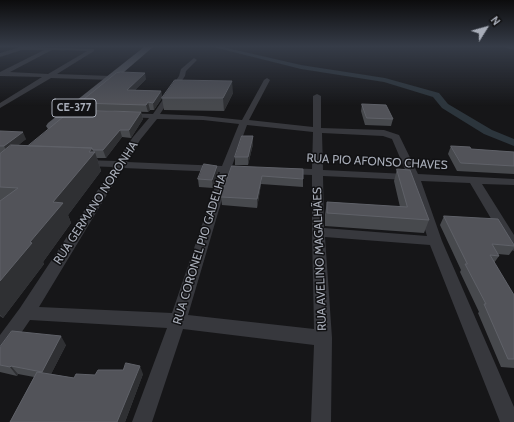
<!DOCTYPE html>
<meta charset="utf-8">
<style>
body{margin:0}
#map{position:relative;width:514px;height:422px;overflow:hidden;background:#161618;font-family:Cabin,sans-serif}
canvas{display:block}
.north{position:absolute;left:466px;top:8px;width:40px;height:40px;-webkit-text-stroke:3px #111113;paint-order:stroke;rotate:53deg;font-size:11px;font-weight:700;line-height:16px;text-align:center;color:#a8adb8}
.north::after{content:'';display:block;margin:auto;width:14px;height:18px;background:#a8adb8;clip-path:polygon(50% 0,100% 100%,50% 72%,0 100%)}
</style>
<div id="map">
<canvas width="514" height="422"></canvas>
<div class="north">N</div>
</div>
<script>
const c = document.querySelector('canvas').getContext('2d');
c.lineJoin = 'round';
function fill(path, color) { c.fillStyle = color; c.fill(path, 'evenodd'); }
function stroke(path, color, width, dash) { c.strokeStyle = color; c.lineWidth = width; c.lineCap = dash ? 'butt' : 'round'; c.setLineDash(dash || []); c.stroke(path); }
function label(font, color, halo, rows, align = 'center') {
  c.font = font + ' Cabin,sans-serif'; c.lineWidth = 3; c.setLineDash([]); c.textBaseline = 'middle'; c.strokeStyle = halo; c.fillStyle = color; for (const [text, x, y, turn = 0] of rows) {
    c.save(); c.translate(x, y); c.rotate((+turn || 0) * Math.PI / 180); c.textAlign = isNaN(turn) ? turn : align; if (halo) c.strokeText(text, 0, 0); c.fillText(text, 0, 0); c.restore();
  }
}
fill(new Path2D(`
 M213,47H223L301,65L385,78L439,93L448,104L492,130L514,139V146L484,134L442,108L433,97L384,82L301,69Z`), '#2c353c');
fill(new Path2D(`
 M20,47L94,49V51L57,74L111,76L114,78L111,80L51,78L0,108V103L42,77L0,76V72L44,50H22L0,57V53ZM52,50L87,51L48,74L10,72Z
 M505,47H514V50L506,48Z
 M194,58L197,60L186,71L185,76L160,114L203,116L242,120L264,80L267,78L270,80L249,120L313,127V96L317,94L321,96V128L384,130L399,135L418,174L514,179V185L482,184L514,235V251L509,249L470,183L421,181L442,241L514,407V422H500L430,245L325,237L332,338L331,422H311L314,345L183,329L152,422H132L167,328L30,320L6,355L0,357V335L20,308L113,167L84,166L79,163L84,160L117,161L133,137L149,118L125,117L121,115L122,113L153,114L179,76L181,69ZM157,119L203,120L239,124L222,166L127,162L140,140ZM247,125L313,132L312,169L287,168L282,171L287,174L312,175V232L314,329L188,315L230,172L247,173L252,170L247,167L232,166ZM322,133L383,136L392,139L407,174L323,170ZM123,168L220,172L172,313L39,307ZM323,176L410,180L427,236L324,228Z`), '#37383d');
fill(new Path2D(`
 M144,47H153L58,129H48L46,126L48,123Z`), '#53555c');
fill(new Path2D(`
 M146,79L135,90L161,91L162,98L154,110H150L148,112L82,110L79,103Z
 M233,93L224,111L164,110L162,98Z
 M362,104L393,119L391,126L365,125L361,111Z
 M141,112L143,119L131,138L122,137L106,158H97L101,171L68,215L71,223L43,262L44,264L3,318L0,316V131L26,139L18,145L28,146Z
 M253,144L248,165H235V157Z
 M451,146L471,149L514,152V174L457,171L448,154Z
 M217,166L218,174L213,188L199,187L198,179Z
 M232,166L303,179V187L261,184L257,208L222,205L221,197Z
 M397,169L429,220L424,233L325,226V214L327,202L400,207L394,181Z
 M444,216L514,245V248L509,255L498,254L499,256L494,263L514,295V368L501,367L478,313L479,312L460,272L461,270L440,225Z
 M66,345L51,374L74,378L95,375L143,374L125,422H10L34,377L18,374L17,376L0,372V347Z`), '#47494d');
fill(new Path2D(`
 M145,73L146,79L128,97L127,90Z
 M232,81L233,93L224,111L223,98Z
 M161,91L162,98L154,110L153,103Z
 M148,102L150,110L148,112L146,105Z
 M141,112L143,119L131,138L129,130Z
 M120,130L122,137L106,158L103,150Z
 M23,132L26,139L8,154L4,146Z
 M253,136V144L248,165V157Z
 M92,148L94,153L95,152L101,171L68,215L71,223L43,262L44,264L3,318L0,315V281L30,242L53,202Z
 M217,166L218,174L213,188L212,180Z
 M262,176L261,184L257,208V199Z
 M61,336L66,345L48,380L42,372Z
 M11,366L18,374L17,376L10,367Z
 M140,366L143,374L125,422H117Z`), '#2f3033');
const building = new Path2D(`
 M121,72L145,73L127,90L161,91L153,103L148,102L146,105L79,103L116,73Z
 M175,80L232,81L223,98H162Z
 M362,104L386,105L393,119L367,118Z
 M72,110L141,112L129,130H120L103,150H93L92,148L28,146Z
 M0,131L23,132L4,146H0Z
 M242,136H253L248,157H235Z
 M11,145L92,148L89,152H95L53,202L63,203L30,242L32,243L0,281V201L18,188L0,187V154Z
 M451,146L470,147L471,149L514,152V166L461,163Z
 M204,164L217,166L212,180L198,179Z
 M232,166L303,169V179L262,176L257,199L221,197Z
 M397,169L410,170L429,220L327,213V202L407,207Z
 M444,216L498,219L514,245V246L492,244L499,256L490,255L514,295V359H508L484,304H486L465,264H467Z
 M12,331L61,336L42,372L11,366L10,367L0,365V347Z
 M126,363L140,366L117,422H10L37,372L74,378L76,374L95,375L98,370H123Z`);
fill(building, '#525359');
stroke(building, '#5f6168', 1);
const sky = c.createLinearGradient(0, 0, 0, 106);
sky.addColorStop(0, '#0c0c0d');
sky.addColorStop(0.44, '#363c48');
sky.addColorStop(1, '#363c4800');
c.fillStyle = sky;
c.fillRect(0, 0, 514, 106);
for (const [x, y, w] of [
 [74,108,44]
]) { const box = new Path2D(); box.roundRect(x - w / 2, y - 9, w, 18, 3); c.fillStyle = '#111113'; c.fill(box); stroke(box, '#a8adb8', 1); }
label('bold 11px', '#a8adb8', null, [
 ["CE-377",74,108]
]);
label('12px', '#a8adb8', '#111113', [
 ["RUA PIO AFONSO CHAVES",377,162,3],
 ["RUA GERMANO NORONHA",96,203,-57],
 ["RUA CORONEL PIO GADELHA",200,249,-73],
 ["RUA AVELINO MAGALHÃES",320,259,-92]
]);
</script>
